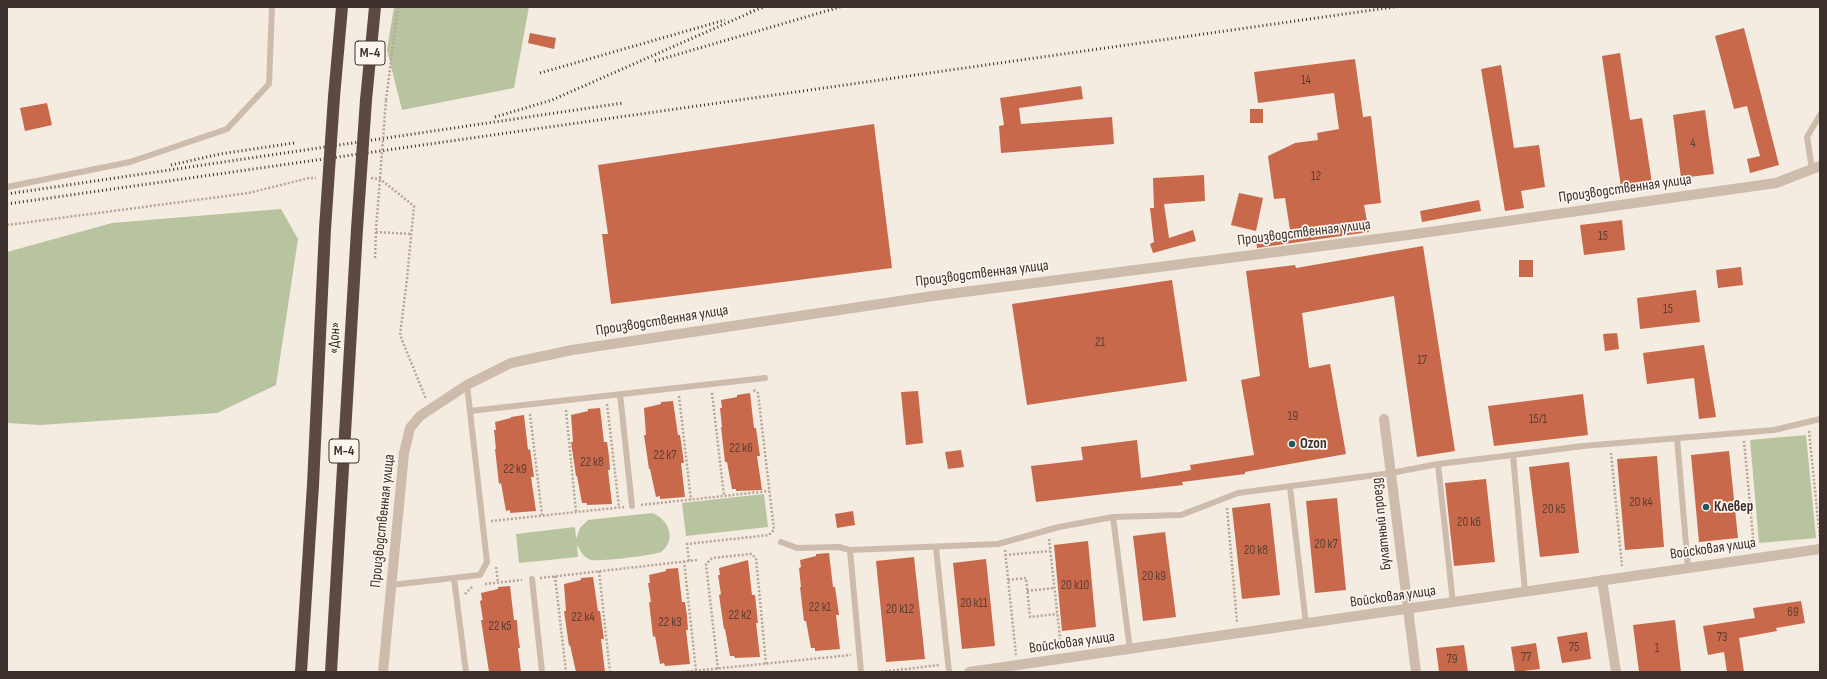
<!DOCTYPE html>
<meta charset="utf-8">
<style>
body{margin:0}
#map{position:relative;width:1827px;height:679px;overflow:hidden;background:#f4ebe1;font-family:"Sofia Sans Condensed",sans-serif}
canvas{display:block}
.frame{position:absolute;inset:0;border:8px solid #3b302b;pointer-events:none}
</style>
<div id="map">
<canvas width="1827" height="679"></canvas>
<div class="frame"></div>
</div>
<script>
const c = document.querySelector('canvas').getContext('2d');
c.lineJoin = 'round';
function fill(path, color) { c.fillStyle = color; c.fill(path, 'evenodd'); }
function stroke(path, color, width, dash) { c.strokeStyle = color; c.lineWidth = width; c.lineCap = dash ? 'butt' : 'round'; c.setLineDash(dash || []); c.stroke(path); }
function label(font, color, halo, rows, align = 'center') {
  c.font = font + ' "Sofia Sans Condensed",sans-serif'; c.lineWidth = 3.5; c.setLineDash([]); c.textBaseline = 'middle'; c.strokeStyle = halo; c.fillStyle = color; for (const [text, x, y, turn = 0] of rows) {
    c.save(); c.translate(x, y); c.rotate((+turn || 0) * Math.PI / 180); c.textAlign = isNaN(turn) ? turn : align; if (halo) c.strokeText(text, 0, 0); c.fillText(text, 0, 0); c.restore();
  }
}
fill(new Path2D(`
 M394,7H529L514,88L402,110L387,50Z
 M281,209L298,239L276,385L217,413L40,425L7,423V252L112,223Z
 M1806,435L1816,538L1759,543L1750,440Z
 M764,494L768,527L686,536L682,503Z
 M652,513C669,519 677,540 661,552C656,555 597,562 591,560C583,557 580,551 577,544L578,557L519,563L516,534L575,527L576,539L580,528L588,520Z`), '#b8c4a0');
fill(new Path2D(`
 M1744,28L1779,165L1750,173L1747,159L1760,156L1747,106L1734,109L1715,36Z
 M530,33L556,38L554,49L528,43Z
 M1620,53L1630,120L1642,118L1652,183L1621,187L1602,56Z
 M1355,59L1363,117L1371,116L1381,203L1364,205L1369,232L1257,248L1255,235L1290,230L1285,198L1274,199L1268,156L1295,143L1318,140L1317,133L1339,129L1334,93L1258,103L1254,72Z
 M1501,65L1514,148L1539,145L1545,187L1521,191L1524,208L1505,211L1481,69Z
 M1081,86L1083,99L1019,108L1021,124L1112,117L1114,144L1001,153L999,126L1004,125L1000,98Z
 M47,103L52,125L25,131L20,108Z
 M1250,109H1263V123H1250Z
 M1705,110L1714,174L1681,178L1673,115Z
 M874,124L892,268L611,304L602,234H608L598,165Z
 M1204,175L1205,201L1164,204L1169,238L1193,230L1196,241L1153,253L1150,244L1154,242L1150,208H1154L1153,178Z
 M1239,193L1263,198L1256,231L1231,225Z
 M1479,200L1481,211L1422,222L1420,211Z
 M1622,220L1625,250L1584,255L1580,225Z
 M1423,246L1455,451L1417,457L1394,296L1302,313L1309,368L1330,364L1346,454L1245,472V474L1182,482L1183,485L1036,502L1031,466L1083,460L1081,447L1137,440L1141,478L1191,470L1190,465L1254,455L1241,380L1260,376L1246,271L1295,265L1296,268Z
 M1519,260H1533V277H1519Z
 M1741,267L1743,285L1718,288L1716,270Z
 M1172,280L1187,381L1027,405L1012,304Z
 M1696,290L1700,322L1640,329L1637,298Z
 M1617,333L1619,349L1605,351L1603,334Z
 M1704,345L1716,417L1699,419L1694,378L1647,384L1643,353Z
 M918,391L923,443L906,445L901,392Z
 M750,393L754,428H756L760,456H757L762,490L736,491V489H732L727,462H725L721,427H722L720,408H722L721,400L737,397V395Z
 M1583,394L1588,435L1494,446L1488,406Z
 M673,401L678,435H680L684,463H681L685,497L660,499V496L656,497L650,469H649L644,435H646L644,408L661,404V402Z
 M600,408L604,442H607L609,456L610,470H608L612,504L587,505V503H582L577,476H576L571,442H573L571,415L588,411V409Z
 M524,415L528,450L530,449L534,477H531L536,511L510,513V510L506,511L501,483L499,484L495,449H496L494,430H496L495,422L511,418V417Z
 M961,450L964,467L948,469L945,452Z
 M1729,451L1738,538L1699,542L1691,455Z
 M1657,456L1664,547L1625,550L1617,459Z
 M1569,462L1579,553L1540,557L1529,467Z
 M1486,479L1495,562L1454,566L1445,483Z
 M1337,498L1346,590L1315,593L1306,501Z
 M1270,503L1280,595L1242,599L1232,508Z
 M853,511L855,525L837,528L835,514Z
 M1165,532L1176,617L1143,621L1133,536Z
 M1088,541L1096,627L1062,631L1054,545Z
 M829,553L833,587H835L839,615H836L840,649L815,651V648H811L806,621H804L800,587H801L799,568L801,567L800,560L816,556V554Z
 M914,557L925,659L886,662L876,561Z
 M986,559L995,646L962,649L953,563Z
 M748,560L752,595H755L758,623H756L760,657L735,658L734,656H730L725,629H724L719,595L721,594L718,575H720L719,568Z
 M678,568L682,602H685L687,616L688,630H686L690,664L665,666L664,663L660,664L655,636L653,637L649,602H651L648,583H650L649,575L666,571V569Z
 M593,577L598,611H600L604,639H601L605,672H576L570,645L569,646L564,611H566L564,584L581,580V578Z
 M510,586L514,620H517L518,634L520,648H518L521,672H489L481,620H483L480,601L482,600L481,593L498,589V587Z
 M1801,601L1805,623L1776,628L1777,631L1739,638L1744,672H1727L1724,652L1708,655L1703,626L1755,618L1753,608Z
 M1675,620L1681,672H1639L1633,625Z
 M1587,632L1591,659L1562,663L1557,637Z
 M1536,643L1540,669L1515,672L1511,647Z
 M1464,645L1468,672H1439L1436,648Z`), '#c8694b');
stroke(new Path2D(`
 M386,100L398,7
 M371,178L380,179L414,206L407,279L400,335L426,399
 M7,225L249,193L309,178H316
 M376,232L411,234
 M375,258L376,230
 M712,393L724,496
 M679,396L691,500
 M607,404L619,507
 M566,410L576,512
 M530,414L542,515
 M1809,431L1820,539
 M1744,441L1754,547
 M1611,453L1622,566
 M641,505L769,491
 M1227,508L1237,622
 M491,521L624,507
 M1049,539L1061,647
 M1005,550L1016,655
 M1005,555L1050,551
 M684,561L696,671
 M689,561L687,544L769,535L774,530L758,393L752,389
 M496,567L498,582
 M599,571L610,672
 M555,576L566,672
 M540,578L698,560
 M1008,580L1026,578L1030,617L1057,614
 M485,584L522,580
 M1027,591L1054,588
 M465,594L473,586
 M718,669L706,564L712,558L751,554L756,558L766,664
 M683,672L851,655
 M881,672L939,665`), '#b9a596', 2.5, [2, 2]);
stroke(new Path2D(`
 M1812,169L1807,137L1820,115
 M7,187L130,162L227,129L269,84L272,7
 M620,394L632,506
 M470,411L765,378
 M1677,438L1688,568
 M1513,455L1583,446L1774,430L1820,419
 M1438,464L1453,603
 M1290,487L1306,624
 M1113,517L1130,650
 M781,542L797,548L839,547L850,550L861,672
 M936,548L949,672
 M850,550L998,544L1059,527L1113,517L1181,515L1238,493L1391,473L1438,464L1513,455L1525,592
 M454,578L466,672
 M532,579L542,672
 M391,585L480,575L487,562L467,385`), '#cdbbac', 6);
stroke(new Path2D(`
 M1384,419L1416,672
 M1602,580L1616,672
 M383,672L404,453L410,428L420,416L467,385L511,363L572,350L933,296L1408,235L1776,183L1820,166
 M969,672L1820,549`), '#cdbbac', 10);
stroke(new Path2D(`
 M334,97L342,7
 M366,100L375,7
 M301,672L313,485L325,229
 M331,672L357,229`), '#5c4a42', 12);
stroke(new Path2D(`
 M750,12L764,7
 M655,61L840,7
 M540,73L725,20
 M495,117L552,100L754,11
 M171,165L220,154L294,143
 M7,194L623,103
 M7,204L1394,7`), '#3b302b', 3, [1, 3]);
stroke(new Path2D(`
 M376,230L386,100`), '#b9a596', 2.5, [2, 2]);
stroke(new Path2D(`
 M325,229L334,97
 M357,229L366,100`), '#5c4a42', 12);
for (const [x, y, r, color] of [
 [1292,444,4,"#1f5a5e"],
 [1706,507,4,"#1f5a5e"]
]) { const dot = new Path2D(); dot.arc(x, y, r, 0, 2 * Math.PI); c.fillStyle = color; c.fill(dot); stroke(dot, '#fbf5ee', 1.5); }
label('13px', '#5e3e33', null, [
 ["14",1306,81],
 ["4",1693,144],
 ["12",1316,177],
 ["15",1603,237],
 ["15",1668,310],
 ["21",1100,343],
 ["17",1422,361],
 ["19",1293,417],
 ["15/1",1538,420],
 ["22 к6",741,449],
 ["22 к7",665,456],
 ["22 к8",592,463],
 ["22 к9",515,470],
 ["20 к4",1641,503],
 ["20 к5",1554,510],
 ["20 к6",1469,523],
 ["20 к7",1326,545],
 ["20 к8",1256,551],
 ["20 к9",1154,577],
 ["20 к10",1075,586],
 ["20 к11",974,604],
 ["22 к1",820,608],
 ["20 к12",900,610],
 ["69",1793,613],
 ["22 к2",740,616],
 ["22 к4",583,618],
 ["22 к3",670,623],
 ["22 к5",500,627],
 ["73",1722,638],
 ["75",1574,648],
 ["1",1657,649],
 ["77",1526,658],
 ["79",1452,660]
]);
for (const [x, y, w] of [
 [370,53,30],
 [344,451,30]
]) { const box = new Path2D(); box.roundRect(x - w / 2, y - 12, w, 24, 3); c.fillStyle = '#fbf5ee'; c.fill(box); stroke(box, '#3b302b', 1); }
label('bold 14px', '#3b302b', null, [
 ["М-4",370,53],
 ["М-4",344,451]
]);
label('15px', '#3b302b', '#fbf5ee', [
 ["Производственная улица",1625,189,-8],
 ["Производственная улица",1304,233,-7],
 ["Производственная улица",982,274,-7],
 ["Производственная улица",662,321,-9],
 ["«Дон»",335,338,-87],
 ["Производственная улица",383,521,-84],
 ["Булатный проезд",1382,524,-96],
 ["Войсковая улица",1713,549,-8],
 ["Войсковая улица",1393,597,-8],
 ["Войсковая улица",1072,643,-8]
]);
label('bold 15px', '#3b302b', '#fbf5ee', [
 ["Ozon",1300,444],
 ["Клевер",1714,507]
], 'left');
</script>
